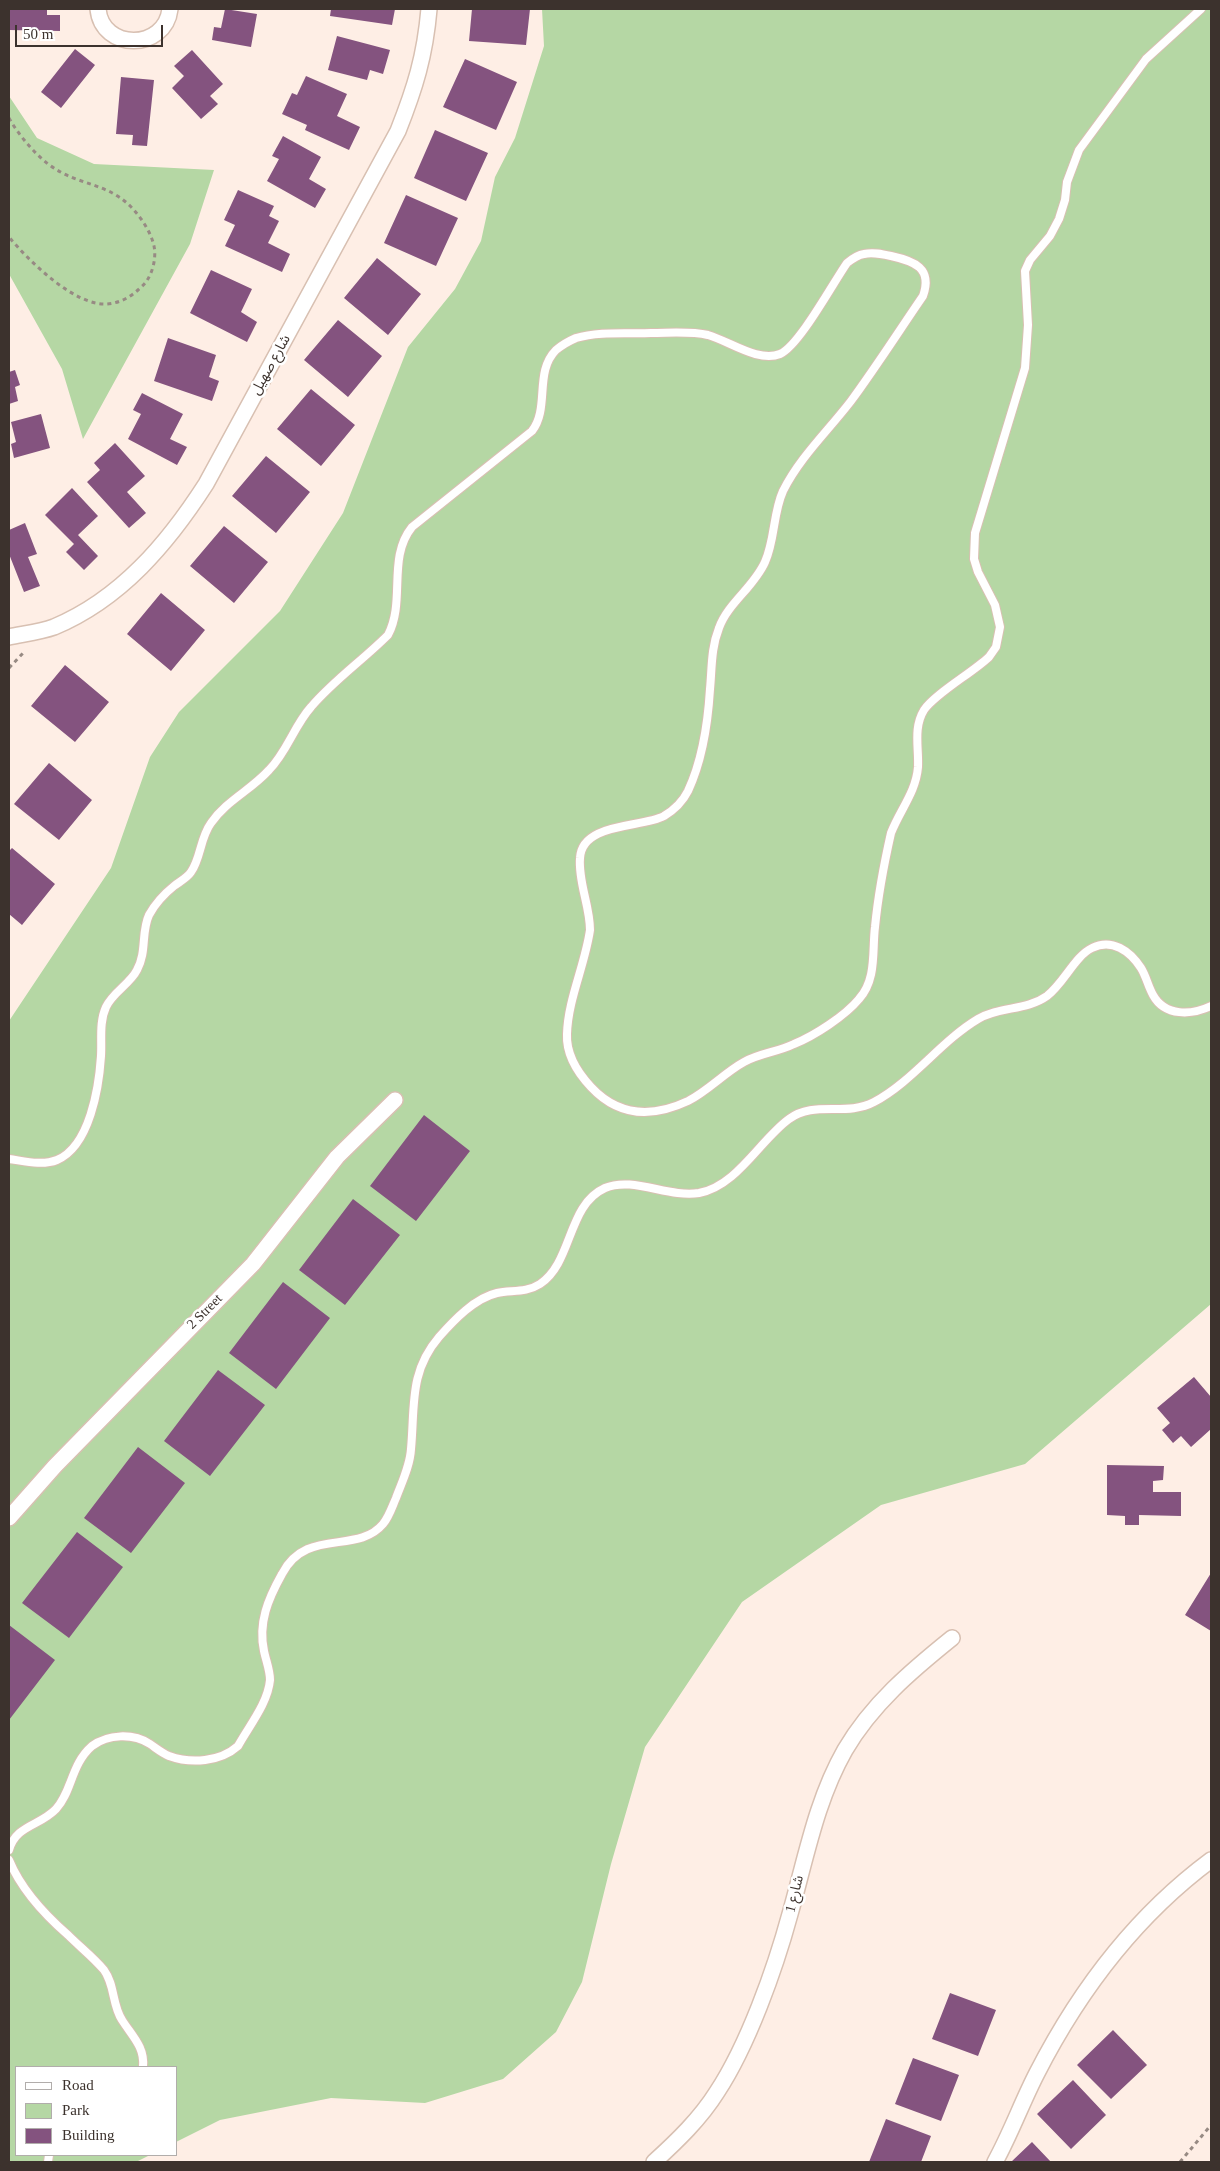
<!DOCTYPE html>
<meta charset="utf-8">
<style>
body{margin:0}
#map{position:relative;width:1220px;height:2171px;overflow:hidden;background:#feeee5;font-family:"Times New Roman",serif}
canvas{display:block}
.frame{position:absolute;inset:0;border:10px solid #3c322d;pointer-events:none}
.legend{position:absolute;left:15px;top:2066px;width:162px;height:90px;box-sizing:border-box;background:#fff;border:1px solid #b1adab;margin:0;padding:6px 9px;list-style:none;font-size:15px;color:#3c322d}
.legend li{display:flex;align-items:center;gap:10px;height:25px}
.legend b{width:25px;border:1px solid #b1adab}
.scale{position:absolute;left:15px;top:25px;width:148px;height:22px;box-sizing:border-box;border:2px solid #3c322d;border-top:0;padding-left:6px;font-size:15px;line-height:18px;white-space:nowrap;color:#3c322d;-webkit-text-stroke:4px #fff;paint-order:stroke}
</style>
<div id="map">
<canvas width="1220" height="2171"></canvas>
<div class="frame"></div>
<ul class="legend">
<li><b style="height:6px;background:#fff"></b>Road</li>
<li><b style="height:14px;background:#b5d7a4"></b>Park</li>
<li><b style="height:14px;background:#84537f"></b>Building</li>
</ul>
<div class="scale">50 m</div>
</div>
<script>
const c = document.querySelector('canvas').getContext('2d');
c.lineJoin = 'round';
function fill(path, color) { c.fillStyle = color; c.fill(path, 'evenodd'); }
function stroke(path, color, width, dash) { c.strokeStyle = color; c.lineWidth = width; c.lineCap = dash ? 'butt' : 'round'; c.setLineDash(dash || []); c.stroke(path); }
function label(font, color, halo, rows, align = 'center') {
  c.font = font + ' "Times New Roman","Noto Sans Arabic",serif'; c.lineWidth = 5; c.setLineDash([]); c.textBaseline = 'middle'; c.strokeStyle = halo; c.fillStyle = color; for (const [text, x, y, turn = 0] of rows) {
    c.save(); c.translate(x, y); c.rotate((+turn || 0) * Math.PI / 180); c.textAlign = isNaN(turn) ? turn : align; if (halo) c.strokeText(text, 0, 0); c.fillText(text, 0, 0); c.restore();
  }
}
fill(new Path2D(`
 M542,9H1211V1304L1025,1464L881,1505L742,1602L645,1747L611,1864L582,1982L556,2032L503,2079L425,2103L331,2098L220,2120L176,2142V2067H16V2155H150L136,2162H9V1021L111,868L150,757L179,712L280,611L343,513L408,347L455,289L481,241L495,177L515,138L544,46Z
 M9,96L37,138L94,164L214,170L190,244L83,439L62,369L9,274Z`), '#b5d7a4');
fill(new Path2D(`
 M9,9H47V15H60V31L9,30Z
 M225,9L257,14L251,47L212,40L214,27L221,28Z
 M331,9H395L392,25L330,16Z
 M472,9H530L526,45L469,41Z
 M337,36L390,50L383,74L370,70L367,80L328,70Z
 M75,49L95,65L61,108L41,92Z
 M192,50L223,84L210,96L218,104L201,119L172,88L184,76L174,66Z
 M465,59L517,82L496,130L443,107Z
 M306,76L347,94L337,116L360,127L349,150L305,130L307,125L282,114L292,93L297,95Z
 M121,77L154,80L147,146L132,145L133,135L116,134Z
 M435,130L488,153L466,201L414,178Z
 M283,136L321,157L309,179L326,189L315,208L267,181L279,159L272,156Z
 M238,190L274,206L269,216L279,221L268,243L290,254L282,272L225,246L235,225L224,220Z
 M406,195L458,218L436,266L384,243Z
 M377,258L421,294L388,335L344,298Z
 M211,270L252,289L241,312L257,322L247,342L190,313Z
 M338,320L382,356L348,397L304,360Z
 M168,338L216,355L209,377L219,381L212,401L154,381Z
 M15,370L20,385L15,387L18,401L9,404V372Z
 M311,389L355,425L321,466L277,429Z
 M142,393L183,414L170,439L187,447L177,465L128,439L141,414L133,410Z
 M41,414L50,448L14,458L11,444L16,442L11,422Z
 M115,443L145,476L127,492L146,513L129,528L87,482L100,470L94,463Z
 M266,456L310,492L276,533L232,496Z
 M72,488L98,516L78,535L98,556L84,570L66,552L74,544L45,515Z
 M25,523L37,554L28,557L40,586L24,592L9,554V530Z
 M224,526L268,562L234,603L190,566Z
 M161,593L205,630L171,671L127,634Z
 M65,665L109,702L75,742L31,706Z
 M49,763L92,800L59,840L14,804Z
 M12,848L55,884L22,925L9,914V851Z
 M424,1115L470,1151L416,1221L370,1186Z
 M353,1199L400,1235L345,1305L299,1270Z
 M283,1282L330,1318L276,1389L229,1353Z
 M218,1370L265,1405L210,1476L164,1441Z
 M1194,1377L1211,1397V1429L1191,1447L1181,1436L1173,1443L1162,1430L1170,1423L1157,1408Z
 M138,1447L185,1483L131,1553L84,1518Z
 M1107,1465L1164,1466L1163,1480L1153,1481V1492H1181V1516L1139,1515V1525H1125V1516L1107,1515Z
 M77,1532L123,1567L69,1638L22,1603Z
 M1211,1573V1631L1185,1615Z
 M9,1625L55,1660L9,1720Z
 M950,1993L996,2010L978,2056L932,2039Z
 M1113,2030L1147,2065L1111,2099L1077,2065Z
 M913,2058L959,2075L941,2121L895,2104Z
 M1073,2080L1106,2115L1071,2149L1037,2114Z
 M886,2119L931,2136L921,2162H869Z
 M1032,2142L1051,2162H1011Z`), '#84537f');
const lane = new Path2D(`
 M9,1159C24,1161 42,1166 57,1160C90,1146 99,1087 101,1056C102,1040 99,1022 106,1007C113,992 130,984 137,970C147,952 141,932 149,915C155,904 164,894 174,886C179,882 187,878 191,872C201,858 200,838 211,823C226,801 251,790 269,770C287,752 294,726 311,707C334,680 363,660 388,635C406,601 387,558 412,527L532,431C550,408 534,372 556,350C562,345 569,341 576,338C599,331 627,334 651,333C670,333 690,331 708,335C729,341 759,363 780,354C799,346 833,283 847,263C852,259 857,255 864,254C873,252 882,254 891,256C914,261 933,268 923,296C899,331 876,367 851,401C828,431 800,457 783,491C773,513 775,540 765,562C754,587 728,603 719,628C711,648 712,668 710,689C708,722 702,761 688,791C683,801 674,810 664,816C642,828 582,822 580,858C578,882 590,906 590,930C585,965 568,999 567,1034C566,1055 577,1072 591,1087C619,1117 652,1118 688,1101C708,1091 724,1073 744,1062C760,1053 778,1052 794,1044C814,1036 845,1016 859,999C877,979 872,951 875,927C878,896 884,864 891,833C900,810 916,792 918,767C919,748 913,728 924,710C936,693 972,673 989,657L996,647L1000,627L995,605L978,572L974,559L975,533L1025,368L1028,325L1025,271L1030,260L1050,236L1059,219L1065,200L1067,182L1079,150L1146,59L1201,9
 M9,1850C16,1825 40,1826 56,1809C72,1792 71,1764 92,1746C108,1734 133,1733 150,1744C156,1748 162,1753 169,1756C191,1764 220,1762 238,1746C249,1726 268,1703 270,1680C270,1670 266,1661 264,1651C258,1623 268,1599 282,1574C306,1527 357,1555 383,1524C389,1517 392,1507 396,1498C402,1482 410,1466 411,1449C415,1406 409,1372 439,1337C454,1320 475,1298 497,1293C512,1290 526,1293 540,1284C573,1262 567,1205 605,1188C633,1176 668,1198 699,1193C737,1186 760,1140 789,1119C814,1100 846,1117 874,1102C912,1082 941,1041 978,1019C1000,1006 1026,1011 1047,996C1064,983 1075,956 1092,948C1112,938 1130,951 1141,968C1146,976 1148,986 1153,995C1165,1017 1192,1015 1211,1006
 M9,1860C21,1889 45,1915 68,1935C80,1947 93,1957 104,1970C115,1985 112,2005 122,2020C132,2036 145,2047 143,2067
 M48,2162L49,2155`);
const street = new Path2D(`
 M98,9C102,51 165,51 170,9
 M9,637C23,634 40,632 54,627C121,599 168,543 206,484L398,131C415,88 425,56 429,9
 M9,1518L55,1466L253,1264L337,1157L395,1100
 M654,2162C677,2141 700,2119 717,2092C748,2045 775,1969 790,1914C806,1858 816,1801 845,1750C872,1704 911,1671 952,1638
 M995,2162C1011,2133 1022,2102 1037,2073C1079,1991 1137,1915 1211,1860`);
stroke(lane, '#d8c0b2', 10);
stroke(street, '#d8c0b2', 18);
stroke(new Path2D(`
 M9,118C18,134 33,152 48,164C81,189 114,180 141,219C147,227 152,237 154,246C157,260 151,280 140,288C131,297 120,303 107,304C74,306 28,260 9,237
 M9,668L24,652
 M1180,2162L1211,2125`), '#978a83', 3, [4, 4]);
stroke(lane, '#fff', 8);
stroke(street, '#fff', 15);
label('14px', '#3c322d', '#fff', [
 ["شارع صهيل",271,365,-61],
 ["2 Street",205,1312,-45],
 ["شارع 1",795,1894,-76]
]);
</script>
